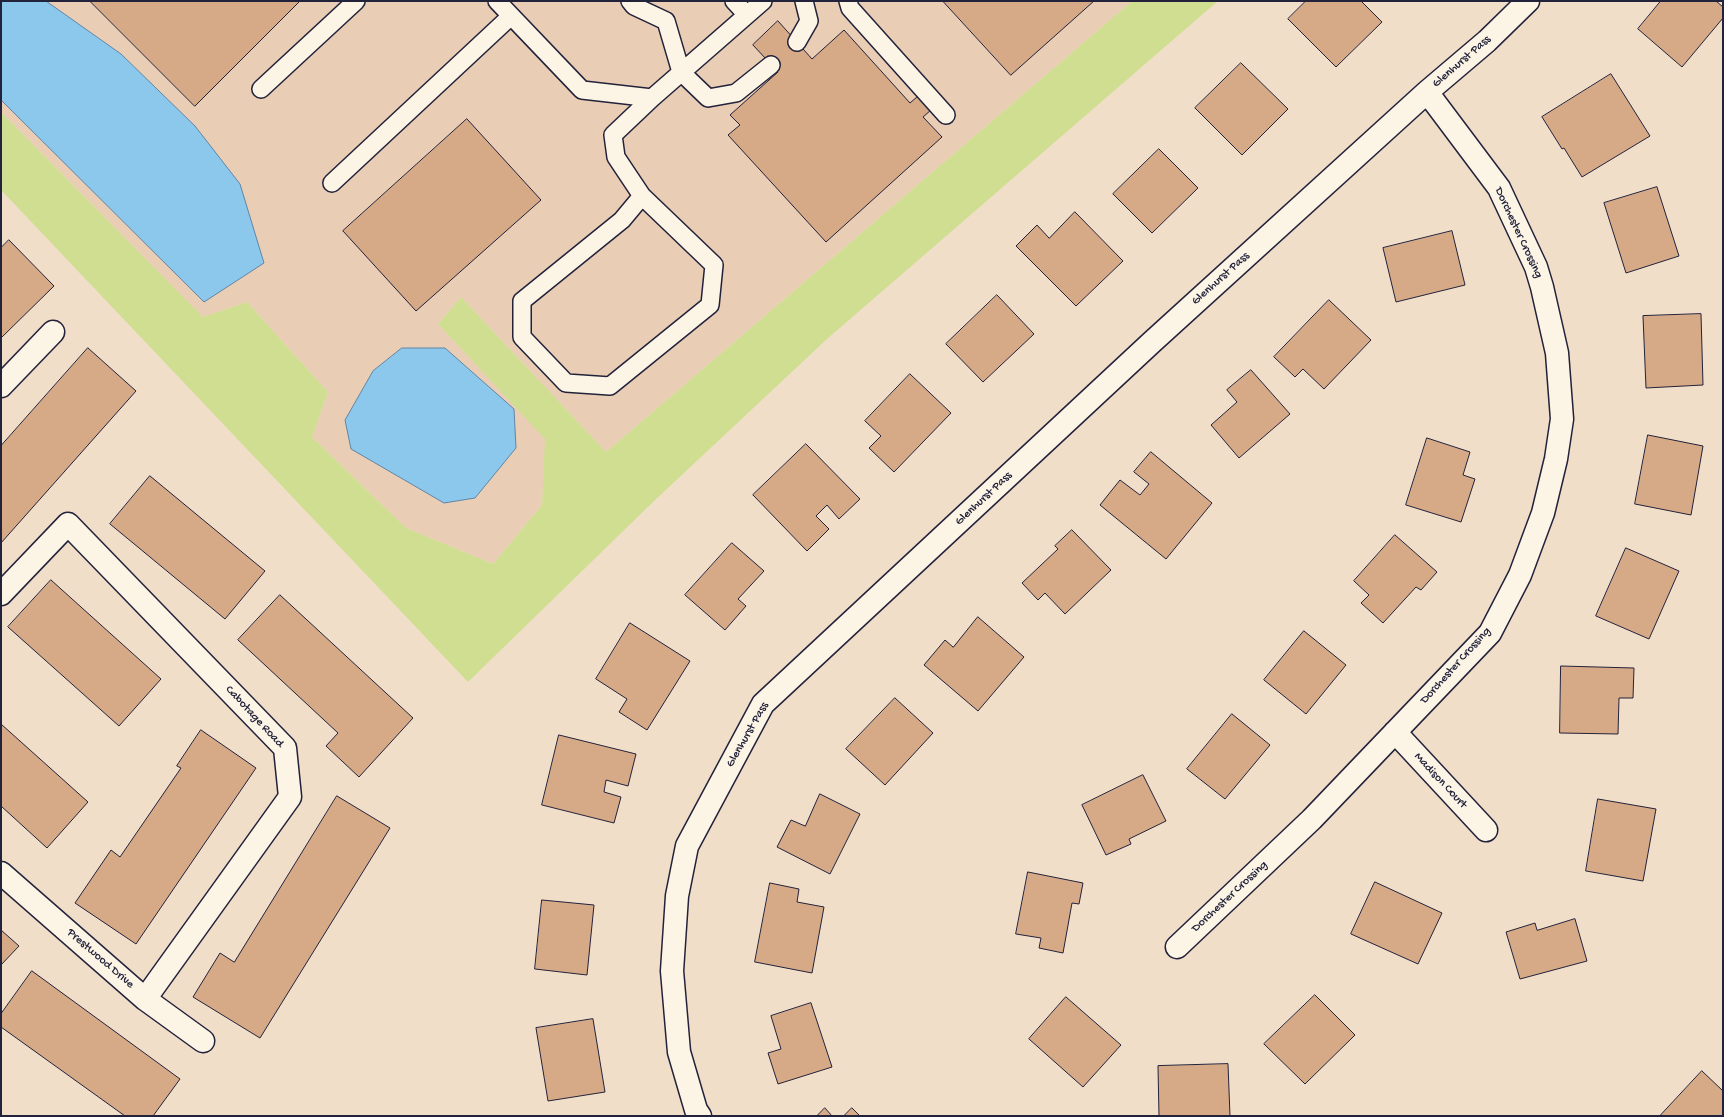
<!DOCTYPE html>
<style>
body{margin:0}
#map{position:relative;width:1724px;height:1117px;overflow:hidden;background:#f1dec9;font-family:"Gochi Hand",sans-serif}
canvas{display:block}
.frame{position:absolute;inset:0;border:2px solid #22223b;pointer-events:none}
</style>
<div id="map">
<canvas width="1724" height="1117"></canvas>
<div class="frame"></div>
</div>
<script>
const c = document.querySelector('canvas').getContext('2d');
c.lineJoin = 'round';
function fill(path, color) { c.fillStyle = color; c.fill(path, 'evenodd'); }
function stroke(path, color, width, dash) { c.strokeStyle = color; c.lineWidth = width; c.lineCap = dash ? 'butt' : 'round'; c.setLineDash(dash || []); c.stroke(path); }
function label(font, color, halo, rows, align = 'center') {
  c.font = font + ' "Gochi Hand",sans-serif'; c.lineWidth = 3; c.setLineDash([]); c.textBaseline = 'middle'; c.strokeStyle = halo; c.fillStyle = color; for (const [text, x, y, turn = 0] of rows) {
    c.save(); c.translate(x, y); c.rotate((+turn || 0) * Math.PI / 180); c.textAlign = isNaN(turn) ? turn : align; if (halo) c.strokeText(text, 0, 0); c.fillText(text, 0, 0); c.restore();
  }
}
fill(new Path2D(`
 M1,1H1132L606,452L461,297L438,324L546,439L542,505L493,564L406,528L312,437L328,392L247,302L203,317L1,112Z`), '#e9ceb5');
fill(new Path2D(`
 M1132,1H1218L827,339L653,502L468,682L1,190V112L203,317L247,302L328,392L312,437L406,528L493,564L542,505L545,439L438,324L461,297L606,452Z`), '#d0de92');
const water = new Path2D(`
 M1,1H46L121,54L195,126L240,184L264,263L204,302L1,100Z
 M402,348H445L514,409L516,448L475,498L444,503L351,449L345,420L373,371Z`);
fill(water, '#8cc7ec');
stroke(water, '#6285a5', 1);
const building = new Path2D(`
 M90,1H300L195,106Z
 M943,1H1094L1011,75Z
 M1306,1H1361L1382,22L1336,67L1288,19Z
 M1661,1H1716L1723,7V18L1682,67L1638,29Z
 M778,21L812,59L844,30L910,103L918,96L931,110L923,117L942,137L826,242L728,135L740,125L730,115L778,72L753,45Z
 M1241,63L1288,109L1242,155L1195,108Z
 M1611,74L1650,136L1582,177L1564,148L1562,149L1542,117Z
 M467,119L541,200L416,311L343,231Z
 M1159,149L1198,188L1152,233L1113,194Z
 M1657,187L1679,256L1626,273L1604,203Z
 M1075,212L1123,261L1076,306L1016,246L1037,225L1049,238Z
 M1452,231L1465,285L1396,302L1383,248Z
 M9,240L54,286L1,338V248Z
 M997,295L1034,334L983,382L946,344Z
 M1329,300L1371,340L1324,389L1303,369L1295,377L1274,357Z
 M1701,314L1703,385L1646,388L1643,316Z
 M88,348L136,391L1,543V446Z
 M1251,370L1290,414L1239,458L1211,425L1237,402L1227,390Z
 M910,374L951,413L894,472L869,448L881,436L865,421Z
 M1648,435L1703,446L1691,515L1635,504Z
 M1427,438L1470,452L1463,475L1475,479L1461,522L1406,505Z
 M806,444L860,499L839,519L827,505L816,516L829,529L807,551L753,495Z
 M1151,452L1212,503L1166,559L1100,505L1120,480L1140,495L1149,484L1134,472Z
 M150,476L265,571L225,619L110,524Z
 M1072,530L1111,570L1065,614L1045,593L1038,600L1022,583L1058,549L1055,546Z
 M1395,535L1437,572L1421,590L1416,587L1383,623L1361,603L1369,595L1354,581Z
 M732,543L764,571L738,599L746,606L725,630L685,595Z
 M1626,548L1679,571L1649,639L1596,616Z
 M51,580L161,679L119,726L8,627Z
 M280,595L413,718L359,777L326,746L338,733L238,640Z
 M978,617L1024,657L978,711L924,665L945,640L953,647Z
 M630,623L690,661L647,730L619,712L627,699L596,679Z
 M1304,631L1346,665L1306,714L1264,680Z
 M1561,666L1634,668L1633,698H1619L1618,734L1560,733Z
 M895,698L933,733L885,785L846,749Z
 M1232,714L1270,745L1225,799L1187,769Z
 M1,724L88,802L47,848L1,806Z
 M201,730L256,768L136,944L75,903L111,850L120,857L181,768L177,766Z
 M559,735L636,754L628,786L606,780L604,792L621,797L614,823L542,805Z
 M1143,775L1166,821L1129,839L1131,844L1106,855L1082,805Z
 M820,794L860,814L830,874L777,847L791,820L805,826Z
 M337,796L390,828L260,1038L193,997L220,953L234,962Z
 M1598,799L1656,809L1643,881L1586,871Z
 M1028,872L1083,883L1079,904L1072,903L1063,953L1039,948L1041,938L1016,934Z
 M1375,882L1442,913L1418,964L1351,934Z
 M770,883L799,889L797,902L824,907L812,973L755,962Z
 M542,900L594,905L587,975L535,969Z
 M1575,919L1587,961L1520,979L1506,932L1535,923L1537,930Z
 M1,930L19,946L1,965Z
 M32,971L180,1079L153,1116H125L1,1027V1014Z
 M1315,995L1355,1035L1305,1084L1264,1044Z
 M1066,997L1121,1045L1083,1087L1029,1039Z
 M811,1003L832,1067L778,1084L768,1053L781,1049L771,1016Z
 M593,1019L605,1092L548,1101L536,1028Z
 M1228,1064L1230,1116H1159L1158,1066Z
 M1702,1071L1723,1091V1116H1660Z
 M825,1108L832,1116H817Z
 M852,1108L860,1116H844Z`);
fill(building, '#d6a987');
stroke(building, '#22223b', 1);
const service = new Path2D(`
 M497,1L582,90L652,98L763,1
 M630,1L634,6L666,21L681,72L708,98L736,93L771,65
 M734,1L747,15
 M848,1L850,8L946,115
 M797,42L809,21L804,1
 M261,89L356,1
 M332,183L511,16
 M642,196L622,220L522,301V337L566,383L610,386L710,305L714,265L642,196L616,157L613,135L652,98`);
const minor = new Path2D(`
 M1,386L53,332
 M1,594L68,524L285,748L290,797L145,999
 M1395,732L1486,830
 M1,873L145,999L203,1041
 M1177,947L1312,819L1490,633L1520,575L1543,513L1556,459L1562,419L1557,353L1542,287L1536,267L1499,188L1427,92
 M700,1116L696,1110L679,1052L672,971L677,896L687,846L763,704L1152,342L1427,92L1487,41L1528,1`);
stroke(service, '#22223b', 20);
stroke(minor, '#22223b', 25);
stroke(service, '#fcf5e5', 17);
stroke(minor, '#fcf5e5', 22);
label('12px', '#22223b', '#fcf5e5', [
 ["Glenhurst Pass",1462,62,-41],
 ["Dorchester Crossing",1518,233,65],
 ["Glenhurst Pass",1221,279,-42],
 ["Glenhurst Pass",984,499,-43],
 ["Dorchester Crossing",1456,666,-48],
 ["Cabotage Road",254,717,47],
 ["Glenhurst Pass",748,735,-60],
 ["Madison Court",1440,781,47],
 ["Dorchester Crossing",1230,897,-43],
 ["Prestwood Drive",100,959,41]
]);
</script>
